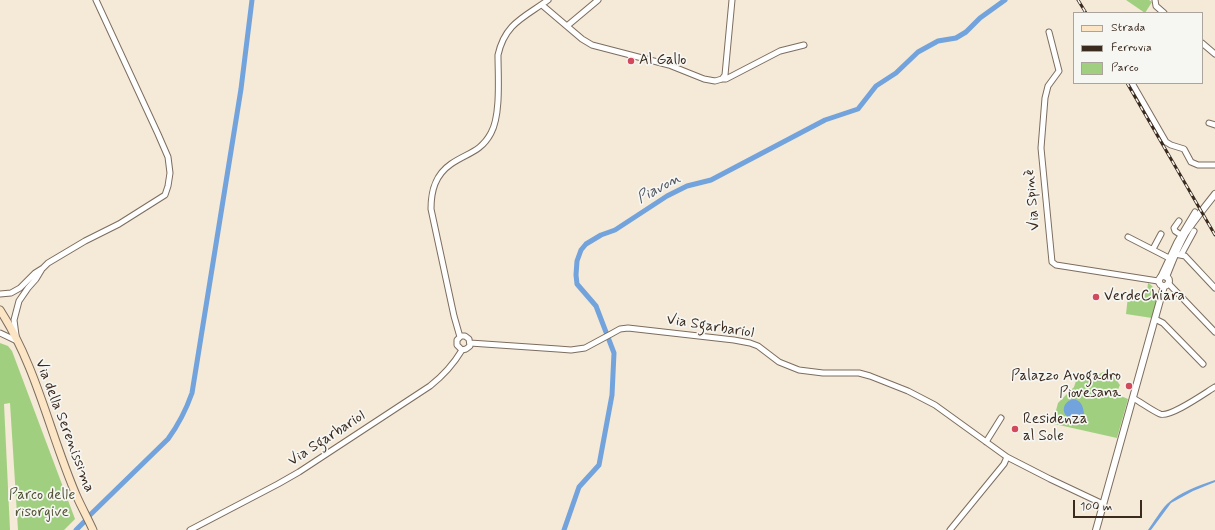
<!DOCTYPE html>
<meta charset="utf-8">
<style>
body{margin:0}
#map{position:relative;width:1215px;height:530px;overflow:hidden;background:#f5e9d7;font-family:Mynerve,sans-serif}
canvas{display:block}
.legend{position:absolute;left:1073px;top:12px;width:130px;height:72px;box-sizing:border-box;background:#f6f6f2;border:1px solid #aba49d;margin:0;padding:5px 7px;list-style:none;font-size:12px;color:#3b2a1e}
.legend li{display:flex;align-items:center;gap:8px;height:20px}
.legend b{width:20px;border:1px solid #aba49d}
.scale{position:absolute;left:1073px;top:500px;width:69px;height:18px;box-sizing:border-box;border:2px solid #3b2a1e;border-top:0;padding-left:5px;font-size:12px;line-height:14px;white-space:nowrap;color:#3b2a1e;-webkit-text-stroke:3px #f6f6f2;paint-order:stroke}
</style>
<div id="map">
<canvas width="1215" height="530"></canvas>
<ul class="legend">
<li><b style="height:5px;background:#fce5c4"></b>Strada</li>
<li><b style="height:5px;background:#3b2a1e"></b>Ferrovia</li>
<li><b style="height:11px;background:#a0d07f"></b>Parco</li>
</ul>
<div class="scale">100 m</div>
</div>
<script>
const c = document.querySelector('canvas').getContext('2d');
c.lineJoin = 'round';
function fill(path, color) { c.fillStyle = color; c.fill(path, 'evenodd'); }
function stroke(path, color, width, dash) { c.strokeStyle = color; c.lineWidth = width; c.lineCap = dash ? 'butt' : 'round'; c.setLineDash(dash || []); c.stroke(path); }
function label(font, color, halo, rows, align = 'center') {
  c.font = font + ' Mynerve,sans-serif'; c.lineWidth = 3.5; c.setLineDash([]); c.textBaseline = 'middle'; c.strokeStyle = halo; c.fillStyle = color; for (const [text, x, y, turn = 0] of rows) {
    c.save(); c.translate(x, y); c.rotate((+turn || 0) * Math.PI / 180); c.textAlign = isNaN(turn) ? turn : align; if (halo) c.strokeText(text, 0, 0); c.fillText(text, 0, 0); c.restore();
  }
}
fill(new Path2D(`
 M1126,0H1149L1152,2L1145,13Z
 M1148,283C1162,291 1155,306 1152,318L1126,314L1128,296L1141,298V293H1147Z
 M0,343L8,346L12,351L75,519L64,530H18L10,403L4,404L10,530H0Z
 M1079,372L1092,378L1103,372L1115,374C1117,377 1117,382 1120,385L1116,394L1128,399L1117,438L1050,423L1054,418L1058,403L1074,387Z`), '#a0d07f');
fill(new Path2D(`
 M1073,399C1081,400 1083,406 1084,413L1082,418C1063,424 1057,404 1073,399Z
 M1215,480V482L1193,491L1171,503L1151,530H1148C1154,522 1160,511 1167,504C1180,492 1198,486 1215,480Z`), '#72a3dc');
stroke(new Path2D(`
 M90,515L168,439C179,424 186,410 192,393L241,89L252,0
 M76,530L84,522
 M564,530L579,487L599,465L612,395L614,353L596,306L577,284L576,275L577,261L581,250L586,244L601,235L615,230L667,196L687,186L711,180L825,120L858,109L876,86L896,73L918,52L938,41L956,38L966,32L980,18L1005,0`), '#72a3dc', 5);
const minor = new Path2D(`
 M1155,0L1156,6L1164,13
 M542,5L582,39L592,45L669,65L704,79L715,81L722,79H726L780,51L804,45
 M567,26L598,0
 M1049,32L1059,71L1048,86L1045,98L1041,148L1052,262L1056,265L1158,281
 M1202,43L1215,54
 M722,79L725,75L732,0
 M1132,83L1166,142L1171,145L1184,149L1191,162L1198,165H1215
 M1209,123L1215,125
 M1179,221L1174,228L1175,231L1181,235
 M1128,237L1169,258
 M1153,249L1161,234
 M1175,254L1185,256L1215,288
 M1181,255L1194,231
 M1161,276L1177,242L1195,212
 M1168,283L1215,332
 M0,294L11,293L20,288L35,273L43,268L48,263L85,241L119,224L165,195L168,186L170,173L168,157L158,134L96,0
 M1155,319L1163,323L1203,364
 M0,333L17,341
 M16,335L14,320L19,301L28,288L36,279L42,269
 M460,337L454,316L431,209C431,191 435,175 451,164C467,153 481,152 491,133C501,115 498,76 498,55C505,23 525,17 548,0
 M470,343L558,349L571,350L585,348L611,334L620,329L628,328L734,340L750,343L758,346L779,362L799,370L823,373H859L870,376L908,391L935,405L1007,457L1050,479L1103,504
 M1133,398C1142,403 1151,410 1160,414C1170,418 1205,393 1215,387
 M986,442L1001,418
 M190,530L278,484L299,472L430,386C444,375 453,365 462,350L466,349L470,346L469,339L465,336H461L457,340V345L462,350
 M950,530L1004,464L1007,457`);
const tertiary = new Path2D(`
 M1159 281a5 5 0 1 1 10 0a5 5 0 1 1-10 0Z
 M1166,277C1172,262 1177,248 1185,234C1194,220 1205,207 1215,194
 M1096,530L1164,286`);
const secondary = new Path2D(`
 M0,310C37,367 50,435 77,497C82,508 88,519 93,530`);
stroke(minor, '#7c6d5f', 7);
stroke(tertiary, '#7c6d5f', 8);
stroke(secondary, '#7c6d5f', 9);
stroke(minor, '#fff', 5);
stroke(tertiary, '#fff', 6);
stroke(secondary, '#fce5c4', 7);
const rail = new Path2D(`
 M1078,0L1086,13
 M1127,83L1215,235`);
stroke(rail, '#3b2a1e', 3);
stroke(rail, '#f6f6f2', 1.5, [4.5]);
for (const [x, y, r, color] of [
 [631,61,4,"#d1495b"],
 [1096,297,4,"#d1495b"],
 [1129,386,4,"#d1495b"],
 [1015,429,4,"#d1495b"]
]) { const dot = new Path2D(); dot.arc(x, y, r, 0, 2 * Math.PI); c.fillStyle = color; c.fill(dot); stroke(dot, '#f6f6f2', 1.5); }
label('15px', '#3b2a1e', '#f6f6f2', [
 ["Al Gallo",639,61],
 ["VerdeChiara",1104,297],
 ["Palazzo Avogadro",1121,377,"right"],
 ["Piovesana",1121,394,"right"],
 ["Residenza",1023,420],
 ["al Sole",1023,437]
], 'left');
label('15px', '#3b2a1e', '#f6f6f2', [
 ["Via Spinè",1033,200,-95],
 ["Via Sgarbariol",710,327,9],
 ["Via della Serenissima",64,426,69],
 ["Via Sgarbariol",327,439,-33]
]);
label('15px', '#545436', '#f6f6f2', [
 ["Parco delle",42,496],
 ["risorgive",42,513]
]);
label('italic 16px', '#4e5460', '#f6f6f2', [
 ["Piavon",659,189,-29]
]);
</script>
